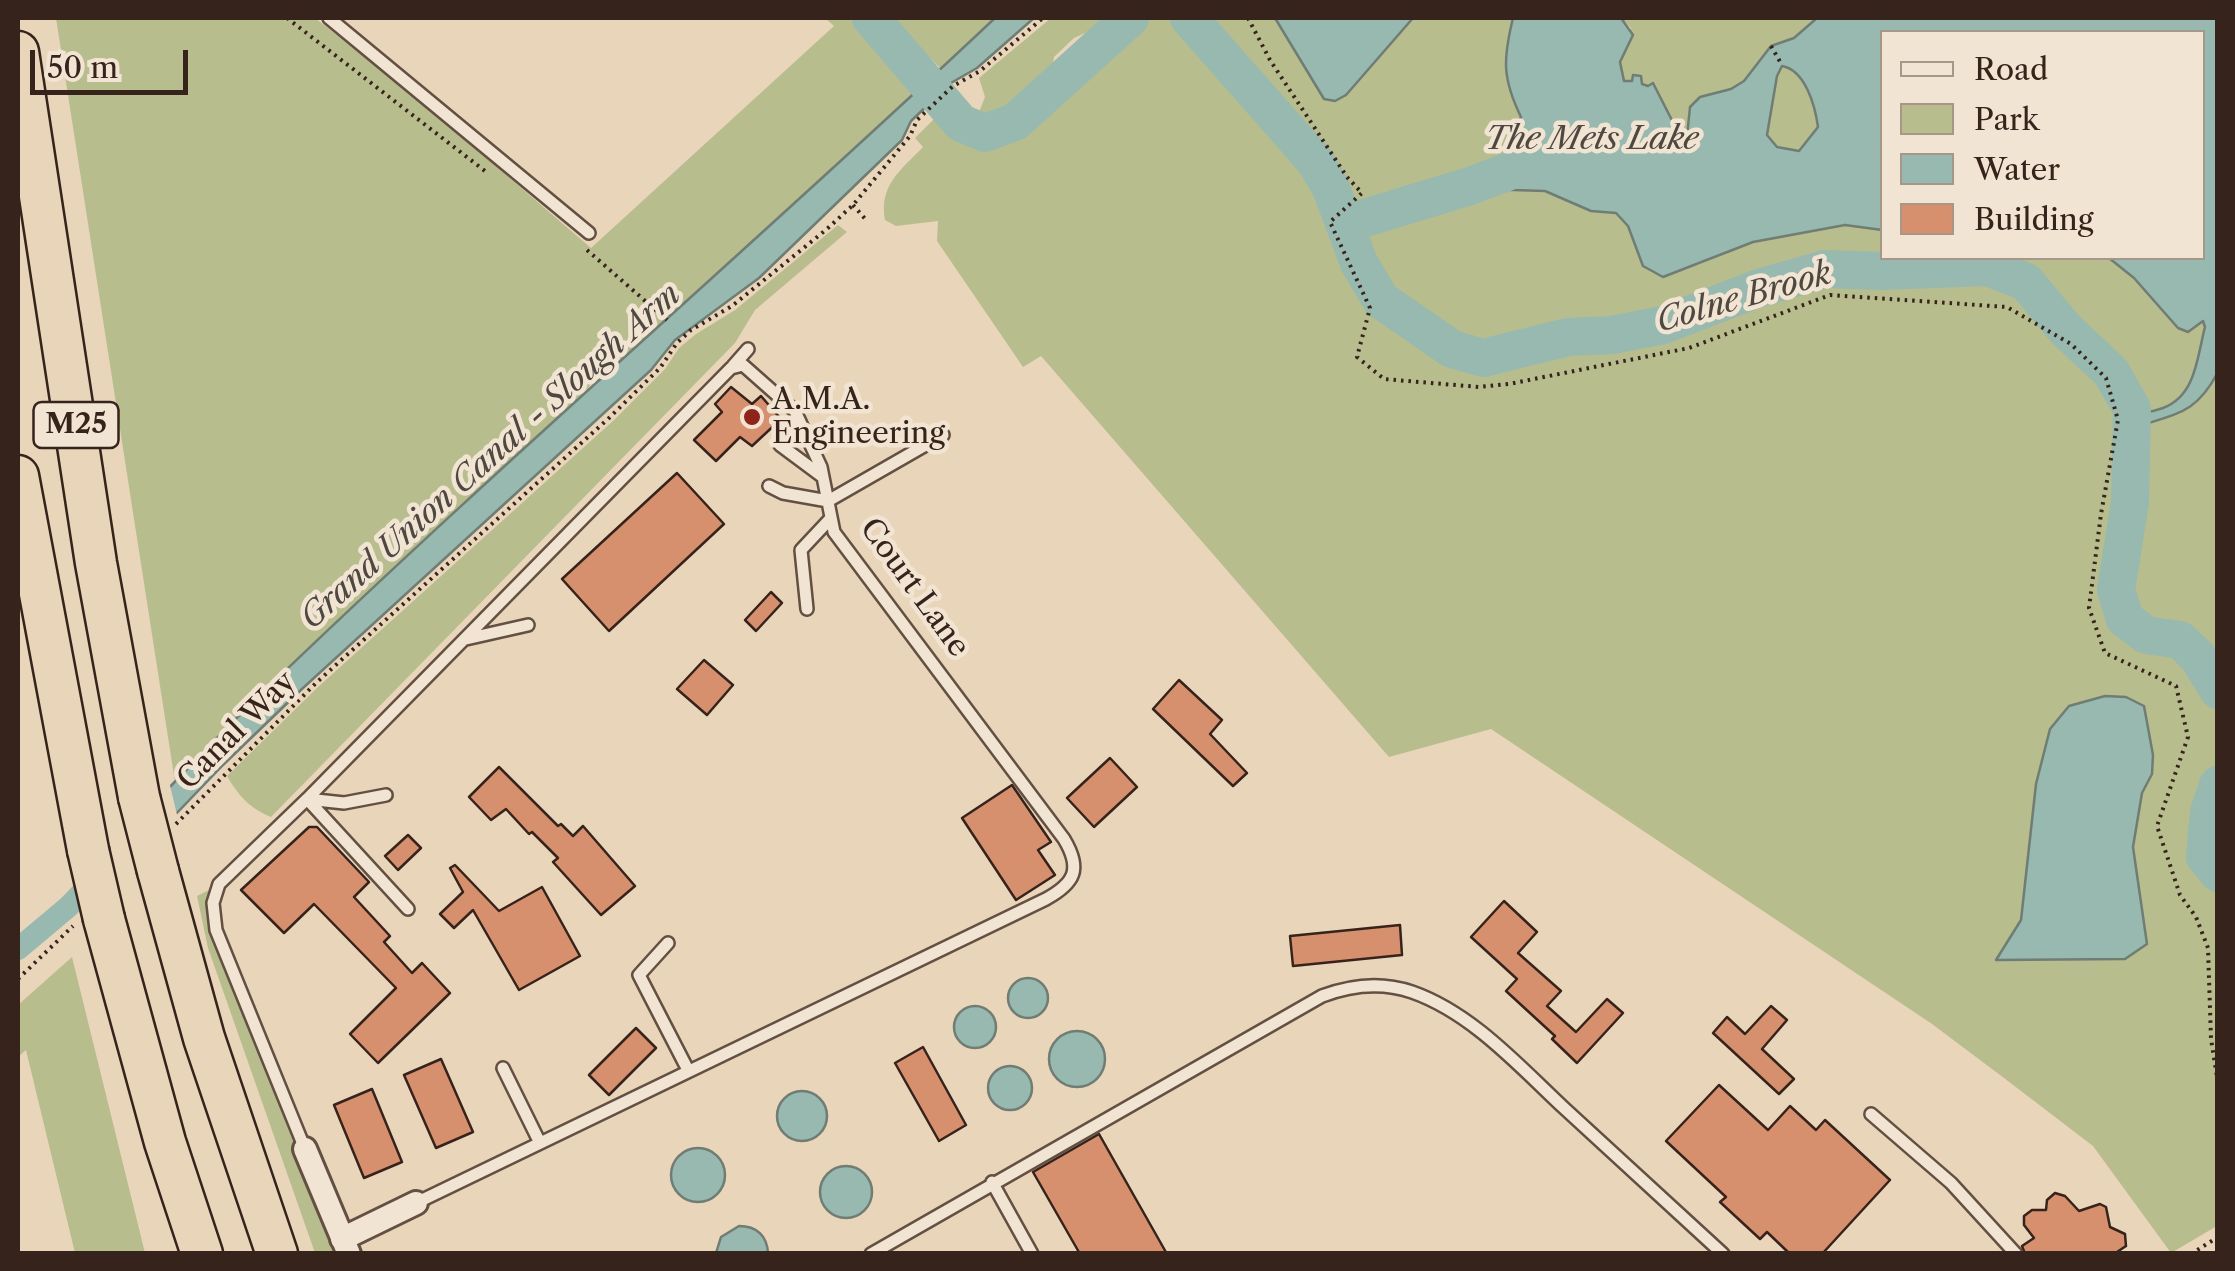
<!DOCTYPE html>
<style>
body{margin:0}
#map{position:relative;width:2235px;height:1271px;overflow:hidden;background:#e9d5b9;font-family:"Libre Caslon Text",serif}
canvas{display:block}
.frame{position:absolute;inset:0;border:20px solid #36231c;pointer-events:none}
.legend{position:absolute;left:1880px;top:30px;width:325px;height:230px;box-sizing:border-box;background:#f1e4d2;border:2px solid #a69789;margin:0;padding:12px 18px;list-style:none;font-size:30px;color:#36231c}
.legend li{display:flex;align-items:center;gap:20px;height:50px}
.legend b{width:50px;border:2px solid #a69789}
.scale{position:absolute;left:30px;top:50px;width:158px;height:45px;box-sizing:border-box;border:5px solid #36231c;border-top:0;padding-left:12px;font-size:30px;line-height:35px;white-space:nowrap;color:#36231c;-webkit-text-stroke:8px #f1e4d2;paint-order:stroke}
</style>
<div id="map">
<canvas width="2235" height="1271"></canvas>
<div class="frame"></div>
<ul class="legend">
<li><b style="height:12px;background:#f1e4d2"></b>Road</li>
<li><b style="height:28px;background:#b8bd8e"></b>Park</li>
<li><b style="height:28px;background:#97b9af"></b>Water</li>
<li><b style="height:28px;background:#d7906e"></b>Building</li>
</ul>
<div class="scale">50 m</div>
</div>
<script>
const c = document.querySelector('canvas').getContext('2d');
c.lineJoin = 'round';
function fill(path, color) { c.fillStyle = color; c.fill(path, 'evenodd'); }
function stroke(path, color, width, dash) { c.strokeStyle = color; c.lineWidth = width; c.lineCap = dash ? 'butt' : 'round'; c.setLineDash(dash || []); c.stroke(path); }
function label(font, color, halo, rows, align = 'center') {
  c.font = font + ' "Libre Caslon Text",serif'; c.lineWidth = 9; c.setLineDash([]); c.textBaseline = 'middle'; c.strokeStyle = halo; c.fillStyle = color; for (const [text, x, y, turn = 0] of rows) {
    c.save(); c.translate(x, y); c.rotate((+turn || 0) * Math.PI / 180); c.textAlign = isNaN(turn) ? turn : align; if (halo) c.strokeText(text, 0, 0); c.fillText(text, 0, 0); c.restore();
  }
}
fill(new Path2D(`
 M56,18H315L412,94L591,248L834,26L825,18H862L916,94L631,353L594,378L589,387L562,414L255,700L175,782Z
 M890,18H995L941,69Z
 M1051,18H1118L1074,38L1054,57C1050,96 1016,119 979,124L977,117L985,97L979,78Z
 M1136,18H1183L1311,162L1328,189L1354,262L1377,301L1451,352L1483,362L1572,341L1612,339L1666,329L1762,291L1828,274L1990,273L2023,284L2066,334L2111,376L2126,403L2128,411L2112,591L2121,621L2145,640L2180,645L2195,660L2217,698V774L2207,809L2202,854L2218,875L2217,1226L2171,1253L2093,1146L2004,1078L1932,1024L1491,729L1389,757L1041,356L1023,367L937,241L938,221L896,226L885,220C879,185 900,171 923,147L915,138L939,114L966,139L994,138L1027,120L1090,56ZM2105,696L2126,697L2144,705L2153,755L2152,774L2142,793L2128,870L2125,959L1997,960L2021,920L2036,785L2069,706Z
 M1196,18H1275L1313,75L1317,89L1346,94L1413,18H1513C1503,59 1502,78 1521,117L1504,157L1482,169L1471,179L1347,218L1336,187L1324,168Z
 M1621,18H1817L1794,38L1771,46L1744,81L1731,89L1700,97L1690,108L1687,137L1682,140C1666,114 1662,81 1624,81L1620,62L1629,46L1631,28Z
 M1782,65C1805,71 1815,104 1818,127L1799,151L1776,147L1767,136L1777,75Z
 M1529,188C1559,193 1585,210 1616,213L1628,226L1643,266L1698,265L1753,242L1821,228L1845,225L1882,230V258H2109C2118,265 2128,271 2135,280C2154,300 2172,329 2203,320L2205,327C2193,371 2196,405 2142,413L2136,409L2114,370L2068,328L2029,278L1989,263L1907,268L1824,265L1761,284L1664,321L1614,331L1567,333L1483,354L1454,345L1384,298L1361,261L1350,227L1481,189Z
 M838,225L847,232L755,310L735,343L271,817C249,808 239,796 227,776L318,687L614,420L665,369L679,348L696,334L735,310Z
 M2217,372V683L2203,657L2182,637L2148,633L2128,617L2119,590L2132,511L2136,427C2178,412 2196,414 2217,372Z
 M211,889V929L338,1253H315L208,948L197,896Z
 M72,957L145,1253H75L26,1050L18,1057V1005Z`), '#b8bd8e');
const water = new Path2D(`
 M995,18H1034L977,68L951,83L911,121L902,140L759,278L675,340L651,370L303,688L223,765L101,892L95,866C149,810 201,752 257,698C498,465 752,247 995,18Z
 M1275,18H1413L1346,95L1335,101L1324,99Z
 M1513,18H1621L1633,35L1620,62L1624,81H1632L1633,75L1641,76L1642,84L1648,86L1653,83L1682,140L1687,137L1690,107L1700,97L1731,89L1744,81L1771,46L1794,38L1817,18H2217L2218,372C2195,416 2175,413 2131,429L2132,409C2144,414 2151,412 2163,408C2196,396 2197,357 2205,327L2203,321L2188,332L2178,328L2134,278L2109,258H2202V32H1882V230L1845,225L1753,242L1663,277L1643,266L1628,226L1616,213L1591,211L1545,191L1481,189L1471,179L1482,169L1504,157L1521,117C1502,78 1503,59 1513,18ZM1782,66C1805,70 1815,105 1818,127L1799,151L1777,147L1767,135L1777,76Z
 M2105,696L2126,697L2144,706L2153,755L2152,774L2142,793L2133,847L2147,944L2125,959L1996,960L2021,920L2036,784L2050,729L2069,706Z
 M1008 998a20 20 0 1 1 40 0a20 20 0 1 1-40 0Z
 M954 1027a21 21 0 1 1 42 0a21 21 0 1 1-42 0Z
 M1049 1059a28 28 0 1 1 56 0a28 28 0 1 1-56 0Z
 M988 1088a22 22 0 1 1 44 0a22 22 0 1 1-44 0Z
 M777 1116a25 25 0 1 1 50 0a25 25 0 1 1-50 0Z
 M671 1175a27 27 0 1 1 54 0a27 27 0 1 1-54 0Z
 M820 1192a26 26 0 1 1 52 0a26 26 0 1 1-52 0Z
 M739,1226C757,1226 767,1236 768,1253H716L721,1237Z`);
fill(water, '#97b9af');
stroke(water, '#707d74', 2.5);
fill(new Path2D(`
 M169,781L178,819L104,895L91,863Z`), '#e9d5b9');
stroke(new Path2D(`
 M18,949L68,907L100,874`), '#97b9af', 22);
stroke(new Path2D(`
 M871,18L961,123L985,133L1015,122L1130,18
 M1189,18L1315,161L1331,188L1359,263L1381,300L1452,349L1483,358L1568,337L1612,335L1663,325L1759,288L1825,269L1882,271L1988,267L2026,282L2066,330L2111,372L2132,409L2130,502L2116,590L2125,619L2146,635L2180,640L2198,657L2218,690
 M1345,224L1470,186L1523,166
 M2218,785L2209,812L2205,857L2218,873`), '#97b9af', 38);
const building = new Path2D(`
 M731,387L752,404L761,396L781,419L752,446L740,437L716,461L694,440L722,412L715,404Z
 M677,473L724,524L609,631L562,579Z
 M771,592L782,603L756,631L745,620Z
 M704,660L733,685L707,715L677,689Z
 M1179,680L1222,720L1210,734L1247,773L1233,786L1153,709Z
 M1110,758L1137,787L1094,827L1067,798Z
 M499,767L558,826L561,824L573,836L583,826L635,886L601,915L553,862L558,858L532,832L529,834L506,809L491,820L469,797Z
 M1012,785L1051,842L1038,850L1055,875L1016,900L962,818Z
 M309,827H317L369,882L354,897L390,936L384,942L412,973L422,963L450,993L378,1063L350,1034L396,988L314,904L284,933L241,890Z
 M408,835L421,848L398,870L385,856Z
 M455,865L499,911L542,887L580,956L519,990L473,910L454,928L440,914L463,892L450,868Z
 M1504,901L1537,932L1518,953L1561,991L1547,1006L1576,1032L1607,999L1623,1013L1577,1063L1552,1039L1555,1036L1506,991L1517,979L1471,937Z
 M1400,925L1402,955L1293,966L1290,936Z
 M1771,1006L1787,1020L1762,1049L1794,1079L1779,1094L1713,1033L1727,1017L1745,1034Z
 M636,1028L656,1048L609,1095L589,1075Z
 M923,1047L966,1125L939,1141L895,1063Z
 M441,1059L473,1132L436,1148L404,1075Z
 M1719,1085L1768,1130L1790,1106L1816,1130L1825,1120L1890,1180L1822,1254H1790L1767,1232L1760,1239L1720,1202L1726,1197L1666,1141Z
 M372,1089L402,1162L364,1178L334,1105Z
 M1099,1134L1167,1254H1080L1033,1172Z
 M2055,1193L2065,1196L2079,1211L2100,1204L2106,1207L2110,1227L2125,1234L2126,1246L2114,1254H2025L2022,1246L2034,1238L2024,1225V1216L2032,1210H2046L2047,1200Z`);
fill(building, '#d7906e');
stroke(building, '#36231c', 2.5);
const service = new Path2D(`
 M329,18L589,233
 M733,366L748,349
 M780,445L823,477
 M769,486L783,493L828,501L943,435
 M807,609L801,550L831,518
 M466,639L528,625
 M307,799L408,909
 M307,799L344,803L386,795
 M668,943L639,975L688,1070
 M503,1068L540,1143
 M1871,1114L1951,1183L2016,1254
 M305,1149L216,930L213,903L219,884L307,799L731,368L743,365L795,411L821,467L834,532L1064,839C1082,869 1075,883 1046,899L416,1203
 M992,1182L1032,1254
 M871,1254L1322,996C1351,985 1383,982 1412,992C1472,1013 1519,1066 1564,1108C1617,1156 1670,1205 1723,1254`);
const minor = new Path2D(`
 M305,1149L349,1254
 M342,1239L416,1203`);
const motorway = new Path2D(`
 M18,52L96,563L139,797
 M18,476L88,850
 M158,871L204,1038L277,1254
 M104,919L165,1142L202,1254`);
stroke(service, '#635043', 16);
stroke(minor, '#635043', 28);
stroke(motorway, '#36231c', 45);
stroke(new Path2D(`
 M287,18L485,171
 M1248,18L1270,60L1347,177L1362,193L1330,222L1370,308L1357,357L1384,379L1479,387L1509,384L1689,348L1830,295L2007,307L2071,344L2106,378L2118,420L2101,514L2089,608L2105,653L2176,686L2188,737L2157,826L2180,895L2196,917L2208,948L2211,1039L2218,1083
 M1771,46L1782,65
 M853,205L867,221
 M587,250L667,320
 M176,824L317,682L609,418L660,368L677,343L691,330L732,306L827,229L853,205L910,136L917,120L953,86L980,71L1043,18
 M18,979L73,926
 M2191,1254L2218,1237`), '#36231c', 4, [2.5, 5]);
stroke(service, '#f1e4d2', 11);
stroke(minor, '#f1e4d2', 22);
stroke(motorway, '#e9d5b9', 40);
const motorwayBridge = new Path2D(`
 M139,797L158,871
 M88,850L104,919`);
stroke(motorwayBridge, '#36231c', 45, []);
stroke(motorwayBridge, '#e9d5b9', 40);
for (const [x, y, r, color] of [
 [752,417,10,"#8f2418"]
]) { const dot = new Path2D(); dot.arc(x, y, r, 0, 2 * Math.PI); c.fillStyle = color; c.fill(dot); stroke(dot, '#f1e4d2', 4); }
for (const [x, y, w] of [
 [76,425,85]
]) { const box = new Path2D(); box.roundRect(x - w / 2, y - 23, w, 46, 8); c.fillStyle = '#f1e4d2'; c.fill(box); stroke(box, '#36231c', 2.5); }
label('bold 28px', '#36231c', null, [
 ["M25",76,425]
]);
label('30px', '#36231c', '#f1e4d2', [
 ["A.M.A.",772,400],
 ["Engineering",772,434]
], 'left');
label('30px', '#36231c', '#f1e4d2', [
 ["Court Lane",914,588,54],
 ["Canal Way",237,731,-45]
]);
label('italic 32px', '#4e4841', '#f1e4d2', [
 ["The Mets Lake",1592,140],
 ["Colne Brook",1744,298,-16],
 ["Grand Union Canal - Slough Arm",491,457,-42]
]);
</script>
